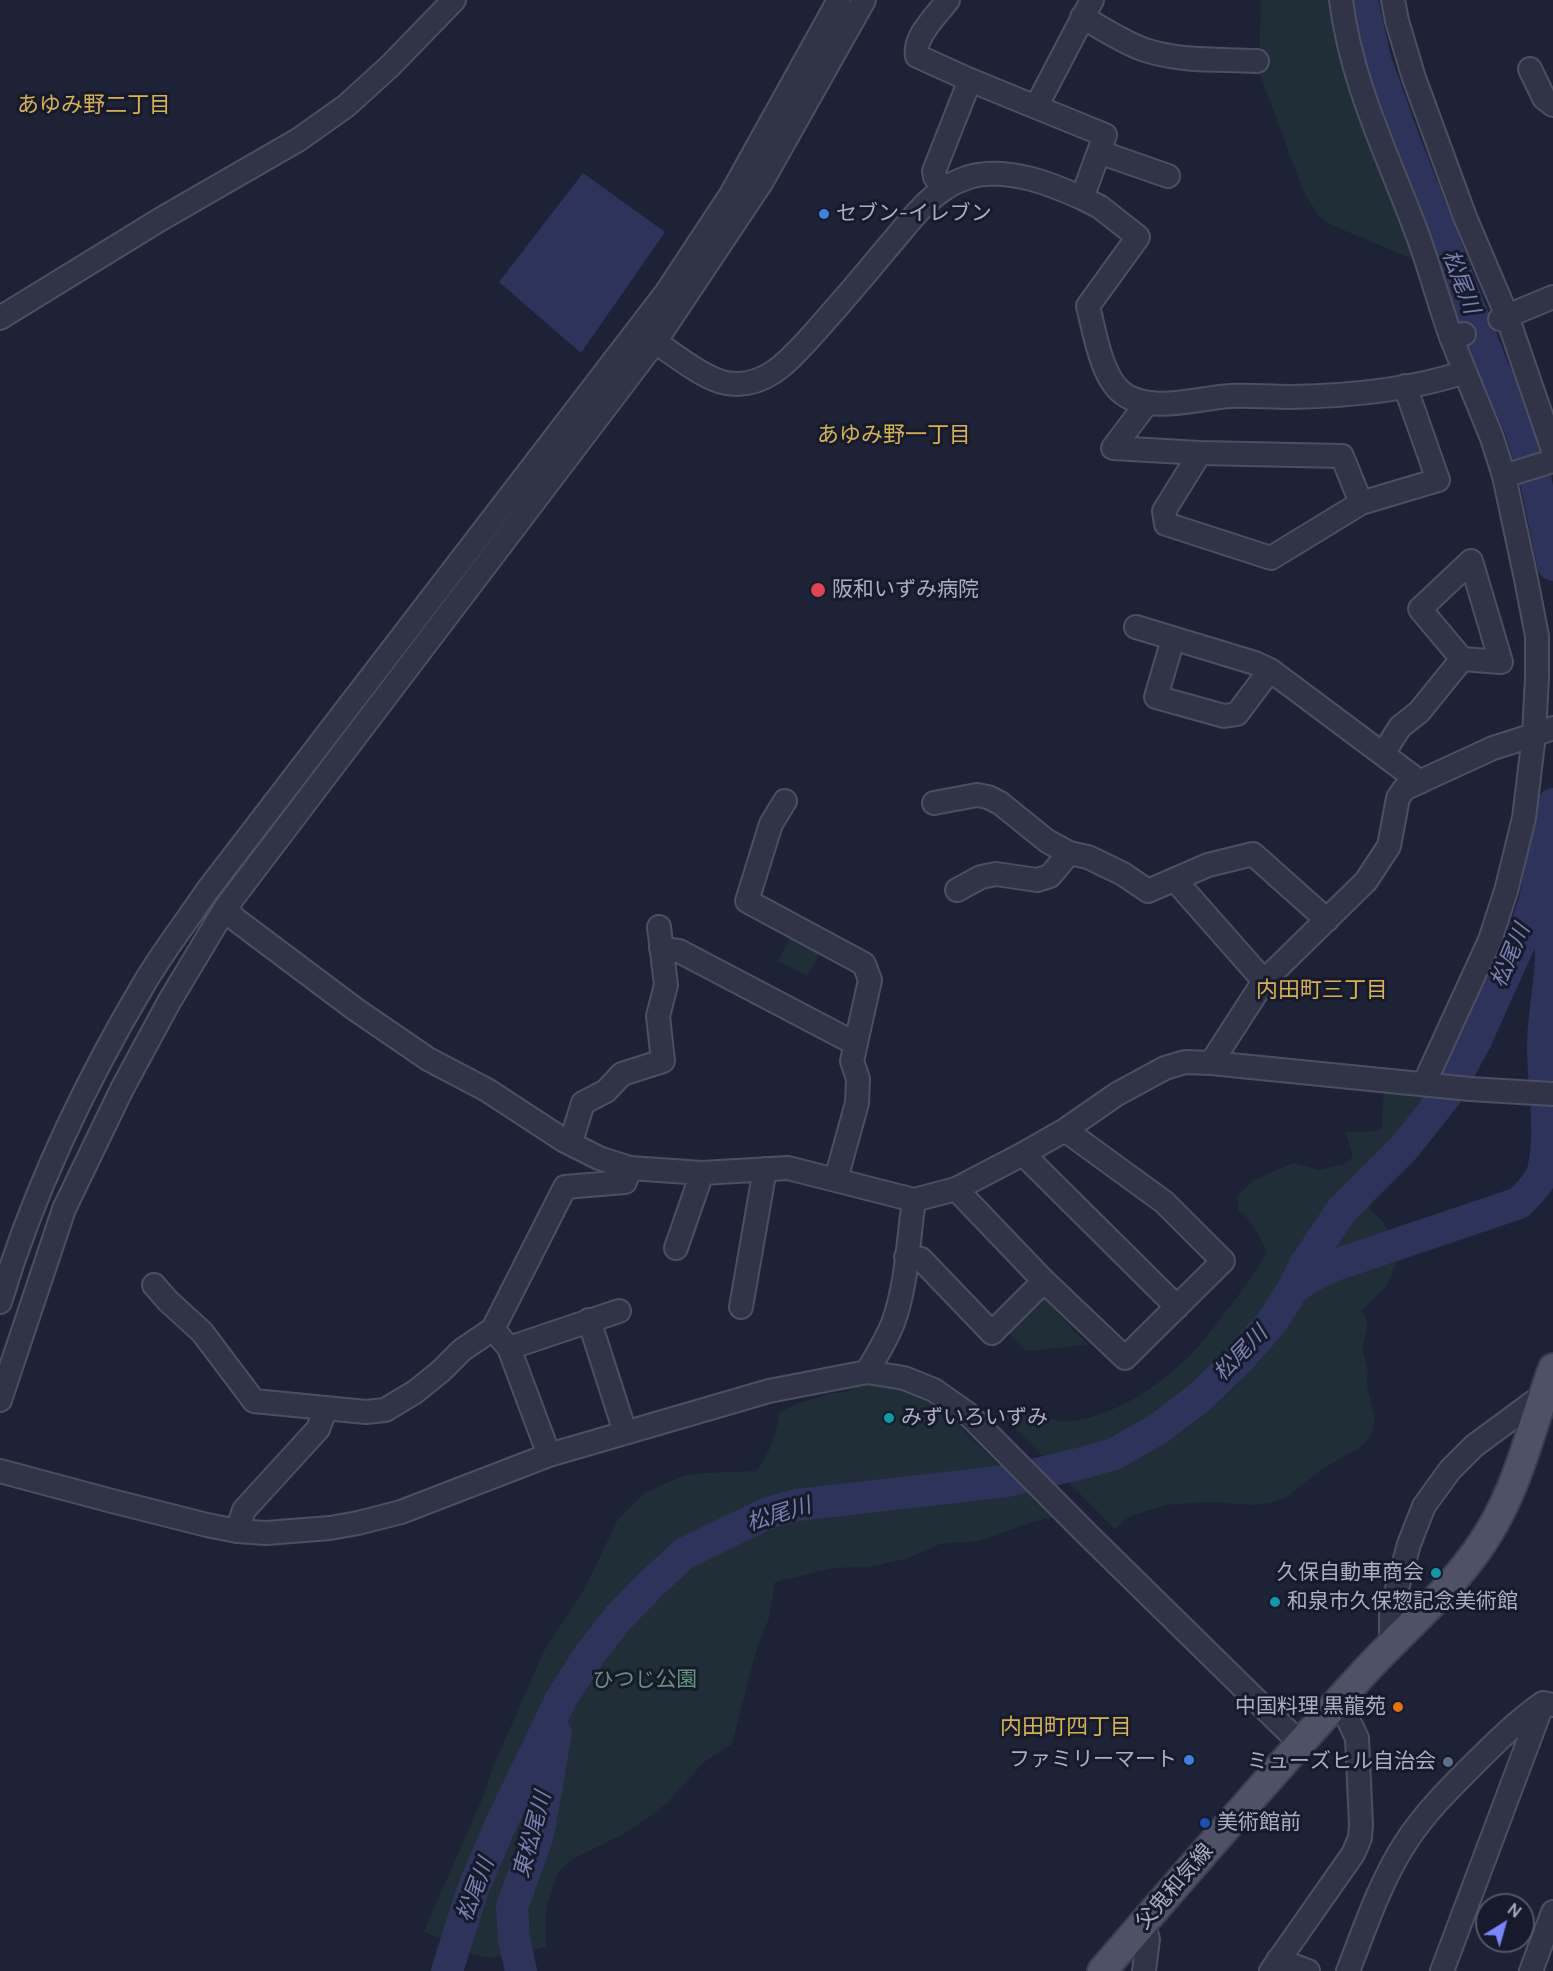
<!DOCTYPE html>
<meta charset="utf-8">
<style>
body{margin:0}
#map{position:relative;width:1553px;height:1971px;overflow:hidden;background:#1e2236;font-family:Manrope,sans-serif}
canvas{display:block}
.north{position:absolute;left:1475px;top:1893px;width:60px;height:60px;box-sizing:border-box;background:#171a2b;border:2px solid #525568;border-radius:50%;rotate:37deg;font-size:16px;font-weight:700;line-height:24px;text-align:center;color:#abaec4}
.north::after{content:'';display:block;margin:auto;width:21px;height:27px;background:#7886fc;clip-path:polygon(50% 0,100% 100%,50% 72%,0 100%)}
</style>
<div id="map">
<canvas width="1553" height="1971"></canvas>
<div class="north">N</div>
</div>
<script>
const c = document.querySelector('canvas').getContext('2d');
c.lineJoin = 'round';
function fill(path, color) { c.fillStyle = color; c.fill(path, 'evenodd'); }
function stroke(path, color, width, dash) { c.strokeStyle = color; c.lineWidth = width; c.lineCap = dash ? 'butt' : 'round'; c.setLineDash(dash || []); c.stroke(path); }
function label(font, color, halo, rows, align = 'center') {
  c.font = font + ' Manrope,"Noto Sans JP",sans-serif'; c.lineWidth = 6; c.setLineDash([]); c.textBaseline = 'middle'; c.strokeStyle = halo; c.fillStyle = color; for (const [text, x, y, turn = 0] of rows) {
    c.save(); c.translate(x, y); c.rotate((+turn || 0) * Math.PI / 180); c.textAlign = isNaN(turn) ? turn : align; if (halo) c.strokeText(text, 0, 0); c.fillText(text, 0, 0); c.restore();
  }
}
fill(new Path2D(`
 M1261,0H1336L1418,256L1413,259L1331,225L1318,215L1303,190L1259,72Z
 M792,934L822,950L807,976L778,961Z
 M1384,1085L1470,1089L1388,1186L1369,1206L1371,1211L1383,1221L1398,1260L1387,1285L1362,1310L1368,1323L1362,1348L1368,1372L1367,1386L1375,1418L1372,1434L1362,1446L1322,1469L1290,1495L1274,1502L1255,1505L1208,1502L1166,1505L1128,1517L1115,1529L1003,1416L1016,1406C1033,1412 1054,1424 1073,1421C1113,1415 1151,1391 1181,1364C1197,1351 1210,1332 1223,1315C1239,1295 1255,1274 1267,1251C1259,1237 1252,1219 1238,1210V1195L1254,1180L1293,1163L1319,1170L1344,1164L1353,1157L1346,1132L1378,1131L1382,1126Z
 M1039,1293L1088,1345L1026,1351L1003,1328Z
 M861,1380C888,1383 916,1391 939,1406C952,1415 963,1431 975,1442C1001,1468 1030,1490 1055,1517L1035,1521L979,1541L940,1544L908,1558L869,1567L833,1568L775,1582L769,1618L757,1647L732,1744L704,1762L667,1803L652,1815L622,1835L572,1859L558,1872L546,1909V1947L492,1958L474,1955L424,1931L482,1799L493,1767L544,1651L585,1588L617,1521L646,1492L683,1476L703,1473L756,1471C770,1453 776,1434 780,1412L796,1404L833,1393L848,1392Z`), '#202e37');
fill(new Path2D(`
 M583,173L665,232L581,353L499,282Z`), '#2d335a');
stroke(new Path2D(`
 M1362,0L1376,62L1404,140L1493,368L1521,430L1536,482L1553,565
 M1294,1287L1317,1273L1335,1265L1519,1203C1528,1194 1539,1184 1543,1171C1553,1128 1542,1083 1543,1040C1544,1009 1552,978 1551,949C1551,927 1544,907 1537,887
 M447,1971L473,1889L500,1826L561,1699L590,1654L618,1618L652,1583L685,1553L768,1513L797,1505L1007,1481L1082,1463L1114,1454L1158,1429L1199,1398L1240,1358L1272,1322L1294,1287L1306,1263L1341,1211L1404,1148L1446,1095L1476,1040L1521,940L1534,904L1553,804
 M521,1971L514,1939L512,1907L538,1835L556,1733`), '#2d335a', 32);
const minor = new Path2D(`
 M948,0C937,15 913,37 917,56L970,80
 M1341,0C1351,83 1389,158 1418,236C1430,269 1439,303 1451,337
 M1393,0L1397,21L1414,78L1465,217L1507,316L1553,450
 M1082,17C1102,28 1124,43 1145,50C1182,62 1220,59 1257,61
 M1530,69L1544,98L1553,105
 M1036,107L1105,135L1082,198L1100,207L1138,237L1088,306C1094,330 1101,374 1120,391C1146,415 1198,398 1230,396C1250,395 1270,397 1290,397C1347,396 1411,390 1465,372L1451,337L1464,334
 M1099,152L1168,176
 M944,189L935,177L934,171L970,80L1036,107L1092,0
 M0,318L161,219L298,140L346,106L390,66L454,0
 M1500,319L1553,297
 M655,342C674,354 704,379 726,383C767,390 792,357 816,331C840,304 864,276 887,248C904,229 922,203 944,189C952,183 967,177 977,175C1013,169 1051,184 1082,198
 M1147,403L1113,448L1200,453
 M1504,476L1553,461
 M1361,503L1342,456L1200,453L1164,511L1166,524L1271,558L1361,503L1438,480L1405,386
 M1471,561L1501,662L1462,659L1420,609Z
 M1136,627L1255,663L1270,670L1420,782
 M1173,639L1156,697L1224,716L1237,714L1270,670
 M1383,754L1400,727L1419,712L1462,659
 M785,801L771,824L747,901L864,964L870,980L852,1061L858,1079L857,1103L836,1179
 M934,803L977,795L988,797L1000,803L1047,841L1069,853L1088,857L1123,874L1148,891L1208,865L1253,854L1327,920
 M1175,880L1264,981
 M957,890L981,877L996,874L1037,880L1050,876L1069,853
 M226,907L235,919L355,1009L428,1059L487,1090L565,1141L599,1158L630,1168L702,1173L788,1168L914,1200L956,1189L1023,1154L1065,1130L1117,1094L1165,1068L1185,1062L1211,1063L1470,1089L1553,1094
 M661,948L679,951L856,1044
 M1211,1063L1264,981L1366,881L1389,846L1398,798L1404,789L1493,748L1534,735L1537,677V636L1526,579L1504,476L1492,438L1465,372
 M1424,1084L1490,940L1506,891L1524,818L1534,735L1553,728
 M565,1141L573,1135L583,1103L606,1091L622,1074L663,1061L658,1016L666,985L659,927
 M1023,1154L1177,1307
 M956,1189L1044,1281L1125,1358L1223,1261L1164,1202L1065,1130
 M676,1248L702,1173
 M906,1257L921,1259L992,1333L1044,1281
 M154,1285L168,1301L202,1332L254,1401L366,1412L385,1410L415,1392L441,1371L462,1350L493,1329L565,1187L625,1182L630,1168
 M0,1302C34,1189 85,1083 145,982C164,950 187,921 207,891L666,293L730,196L839,0
 M741,1307L765,1169
 M589,1320L625,1432
 M493,1329L509,1348L549,1455
 M509,1348L619,1311
 M867,1372C876,1356 886,1341 893,1323C907,1285 908,1241 914,1200
 M0,1400L64,1209L122,1089L169,1002L226,907L655,342L761,183L864,0
 M0,1471L112,1501L207,1525L237,1531L266,1533L330,1528L358,1523L401,1512L549,1455L769,1391L867,1372L904,1378L934,1390L968,1414L1087,1534L1301,1744
 M237,1531L244,1510L318,1429L326,1408
 M1391,1643V1611L1409,1544L1424,1506L1450,1470L1474,1446L1543,1395
 M1143,1924L1148,1939L1144,1971
 M1278,1960L1308,1971
 M1271,1971L1353,1854L1360,1838L1361,1825L1357,1738L1339,1700
 M1348,1971C1365,1928 1380,1882 1406,1842C1424,1814 1448,1790 1471,1767C1494,1744 1516,1722 1543,1703L1553,1705
 M1442,1971L1543,1703
 M1531,1971L1553,1912`);
const major = new Path2D(`
 M1102,1971C1187,1872 1272,1774 1359,1678C1403,1629 1458,1586 1491,1529C1520,1480 1533,1422 1553,1368`);
stroke(minor, '#4c4f62', 26);
stroke(major, '#3b3e50', 32);
stroke(minor, '#313447', 22);
stroke(major, '#4f5267', 28);
for (const [x, y, r, color] of [
 [824,214,6,"#3f7fe0"],
 [818,590,8,"#e0444e"],
 [889,1418,6,"#0f9aa8"],
 [1436,1573,6,"#0f9aa8"],
 [1275,1602,6,"#0f9aa8"],
 [1398,1707,6,"#e8710a"],
 [1189,1760,6,"#3f7fe0"],
 [1448,1762,6,"#5c6f8a"],
 [1205,1823,6,"#1a4fb4"]
]) { const dot = new Path2D(); dot.arc(x, y, r, 0, 2 * Math.PI); c.fillStyle = color; c.fill(dot); stroke(dot, '#171a2b', 2); }
label('21px', '#abaec4', '#171a2b', [
 ["セブン-イレブン",836,214],
 ["阪和いずみ病院",832,590],
 ["みずいろいずみ",901,1418],
 ["久保自動車商会",1424,1573,"right"],
 ["和泉市久保惣記念美術館",1287,1602],
 ["中国料理 黒龍苑",1386,1707,"right"],
 ["ファミリーマート",1177,1760,"right"],
 ["ミューズヒル自治会",1436,1762,"right"],
 ["美術館前",1217,1823]
], 'left');
label('21px', '#62957c', '#171a2b', [
 ["ひつじ公園",645,1680]
]);
label('21px', '#abaec4', '#171a2b', [
 ["父鬼和気線",1175,1887,-49]
]);
label('22px', '#d7b253', '#171a2b', [
 ["あゆみ野二丁目",94,106],
 ["あゆみ野一丁目",894,436],
 ["内田町三丁目",1322,991],
 ["内田町四丁目",1066,1728]
]);
label('italic 22px', '#7a82b3', '#171a2b', [
 ["松尾川",1460,282,69],
 ["松尾川",1511,956,-67],
 ["松尾川",1241,1354,-46],
 ["松尾川",779,1515,-17],
 ["東松尾川",533,1835,-75],
 ["松尾川",476,1890,-69]
]);
</script>
